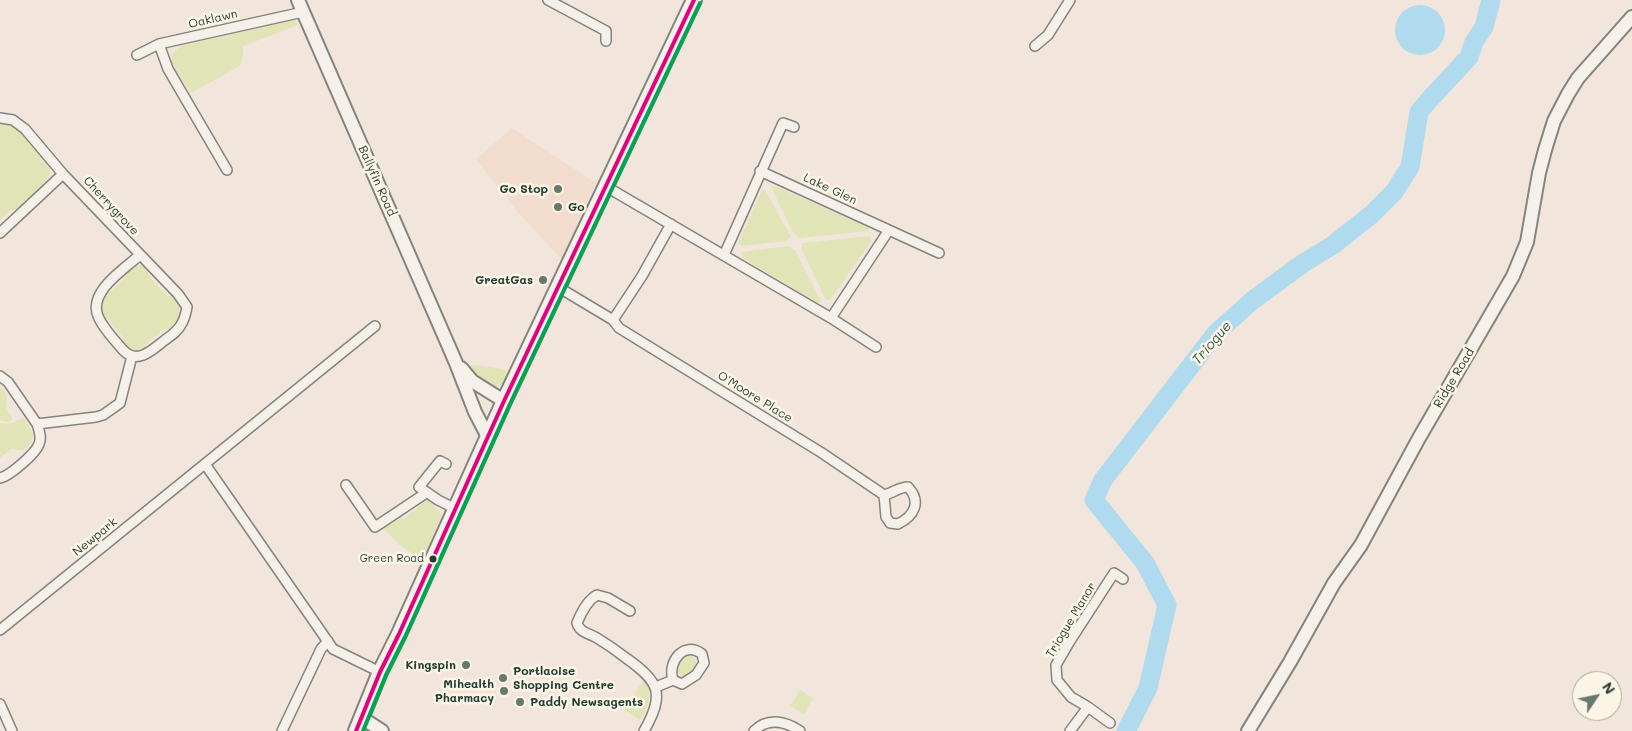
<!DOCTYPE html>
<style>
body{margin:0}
#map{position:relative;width:1632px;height:731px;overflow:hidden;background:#f2e6dc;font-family:Mali,sans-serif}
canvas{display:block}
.north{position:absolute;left:1572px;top:671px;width:50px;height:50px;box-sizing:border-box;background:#fcf5e5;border:1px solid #a4ab9e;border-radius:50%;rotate:56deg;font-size:14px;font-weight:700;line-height:20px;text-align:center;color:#1f3d34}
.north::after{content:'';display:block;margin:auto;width:18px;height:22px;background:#69786f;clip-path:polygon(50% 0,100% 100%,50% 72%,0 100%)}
</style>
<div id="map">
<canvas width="1632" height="731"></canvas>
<div class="north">N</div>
</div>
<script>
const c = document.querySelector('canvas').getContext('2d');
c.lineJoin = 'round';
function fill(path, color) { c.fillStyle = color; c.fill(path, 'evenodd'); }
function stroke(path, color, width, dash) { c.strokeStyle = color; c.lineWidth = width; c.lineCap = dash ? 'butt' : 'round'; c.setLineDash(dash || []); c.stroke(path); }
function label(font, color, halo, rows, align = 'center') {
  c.font = font + ' Mali,sans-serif'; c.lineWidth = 5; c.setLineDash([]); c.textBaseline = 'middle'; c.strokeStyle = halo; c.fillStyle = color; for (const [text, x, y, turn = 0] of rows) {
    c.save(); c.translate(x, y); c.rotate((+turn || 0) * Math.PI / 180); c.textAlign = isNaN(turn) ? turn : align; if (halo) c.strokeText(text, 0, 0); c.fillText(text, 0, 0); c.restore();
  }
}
fill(new Path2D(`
 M512,128L596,183L562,260L515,209L476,159Z`), '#f2dcce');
fill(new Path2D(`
 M295,20L298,25L243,46V55L240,66L191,93L172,64V54L180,46Z
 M0,121C25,127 35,145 51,164C54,179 27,199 17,210H11L0,220Z
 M775,186L869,228V231L800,238L794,234L771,187Z
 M762,190H765L791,237L786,241L742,246L738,243Z
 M870,236L872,240L831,299L826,300L801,248L803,243Z
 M788,246L795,250L821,301L817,303L743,258L742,252Z
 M141,265L149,268L148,275L167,296H174C182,308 181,319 171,329H164L146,344L143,351C134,353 128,352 123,343L124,339L108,319L103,318C100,309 99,299 105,292H110L125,278C126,268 132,267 141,265Z
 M475,365L504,369L509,375L500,386C489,389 475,377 469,369L470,366Z
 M0,385L7,395L6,409L12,417V420L7,422L0,420Z
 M23,418C33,432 39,437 24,450L11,449L0,458V423L10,424Z
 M427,500L442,513L423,561L400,545L380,525L398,513L401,518L404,519Z
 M685,655H690L695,658L697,666C693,672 689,677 681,676L677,670L678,664Z
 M645,678C652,694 650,706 640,720L624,710Z
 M800,690L813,698L804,714L790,706Z`), '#e0e4b6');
fill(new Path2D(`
 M1395 30a25 25 0 1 1 50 0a25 25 0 1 1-50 0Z`), '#b0daed');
stroke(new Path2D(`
 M1126,731L1148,688L1167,605L1145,563L1094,500L1103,480L1216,333L1253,300L1302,264L1333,245L1372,214L1394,192L1410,167L1419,112L1429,100L1469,57L1474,42L1484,27L1491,0`), '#b0daed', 19);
const street = new Path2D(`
 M548,0L606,31V41
 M1035,46L1048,35L1070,0
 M137,55L159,44
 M0,118L13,120L25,129L63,174L178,294L187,307C186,312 185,318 182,323C179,330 172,335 165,340C153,349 138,365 124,351C116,342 102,327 98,316C88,292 124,269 140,255
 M227,170L168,69L159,44L303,12
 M760,171L939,253
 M605,186L831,318L876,347
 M0,233L63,174
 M724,255L783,123L794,127
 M558,287L613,320L619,328L822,453L884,495L886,517L890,523L898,524C914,516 922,502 908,487C899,487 893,493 884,495
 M831,318L889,230
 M613,320L642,276L671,224
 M0,376L8,382L37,424
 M205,464L333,649L380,672
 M446,464L440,461L419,487L438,500L456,509
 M0,478C10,476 36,453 39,444C42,437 39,430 37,424L96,417L103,415L120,403L132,356
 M346,485L375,527L426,493
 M630,611L608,598L597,595C588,600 581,613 577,623C580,633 589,633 597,638C607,644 617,651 626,658C660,682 665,694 644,731
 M0,630L375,326
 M656,687L673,680C667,662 684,640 702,654L704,663L696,675L682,684L673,680
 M0,704L12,731
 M1088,707L1110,723
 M282,731L321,649L328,641
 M754,731C768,717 785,721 800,731
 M1070,731L1088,707L1071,697L1057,680L1056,665L1070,641L1114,573L1123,579`);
const secondary = new Path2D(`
 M298,0L456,363L475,412L488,437
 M461,368L472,381L504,401
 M362,718L382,731
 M1248,731L1290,662L1334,583L1361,545L1419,438L1513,276L1527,242L1539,173L1545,150L1554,121L1568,94L1578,78L1632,17`);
const primary = new Path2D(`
 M356,731L380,672L399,634L504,401L694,0`);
stroke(street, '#83847d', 12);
stroke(secondary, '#83847d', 16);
stroke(primary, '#83847d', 18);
stroke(street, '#f5f0ea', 9);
stroke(secondary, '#f5f0ea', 12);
stroke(primary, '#f5f0ea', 14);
stroke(new Path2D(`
 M356,731L380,672L399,634L504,401L694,0`), '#e5007d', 4);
stroke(new Path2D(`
 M363,731L386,675L405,637L510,404L700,3`), '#00a651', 4);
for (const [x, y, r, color] of [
 [558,189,5,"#69786f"],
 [558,207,5,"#69786f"],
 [543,280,5,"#69786f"],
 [433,559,4.5,"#1f3d34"],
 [466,665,5,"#69786f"],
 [503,678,5,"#69786f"],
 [504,691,5,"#69786f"],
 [520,702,5,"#69786f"]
]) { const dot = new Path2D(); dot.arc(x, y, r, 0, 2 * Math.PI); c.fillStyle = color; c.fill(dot); stroke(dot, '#fcf5e5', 2); }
label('11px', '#1f3d34', '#fcf5e5', [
 ["Green Road",424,559]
], 'right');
label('12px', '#1f3d34', '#fcf5e5', [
 ["Oaklawn",213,19,-13],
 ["Ballyfin Road",377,181,66],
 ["Lake Glen",830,189,25],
 ["Cherrygrove",111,206,47],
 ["Ridge Road",1454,378,-59],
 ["O'Moore Place",755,397,32],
 ["Newpark",95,537,-39],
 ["Triogue Manor",1071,620,-59]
]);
label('bold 12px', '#1f3d34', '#fcf5e5', [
 ["Go Stop",548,189],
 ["Go",568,207,"left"],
 ["GreatGas",533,280],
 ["Kingspin",456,665],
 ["Portlaoise",513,671,"left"],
 ["Shopping Centre",513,685,"left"],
 ["Mihealth",494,684],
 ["Pharmacy",494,698],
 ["Paddy Newsagents",530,702,"left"]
], 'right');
label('italic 14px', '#365b5a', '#fcf5e5', [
 ["Triogue",1212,343,-49]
]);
</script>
